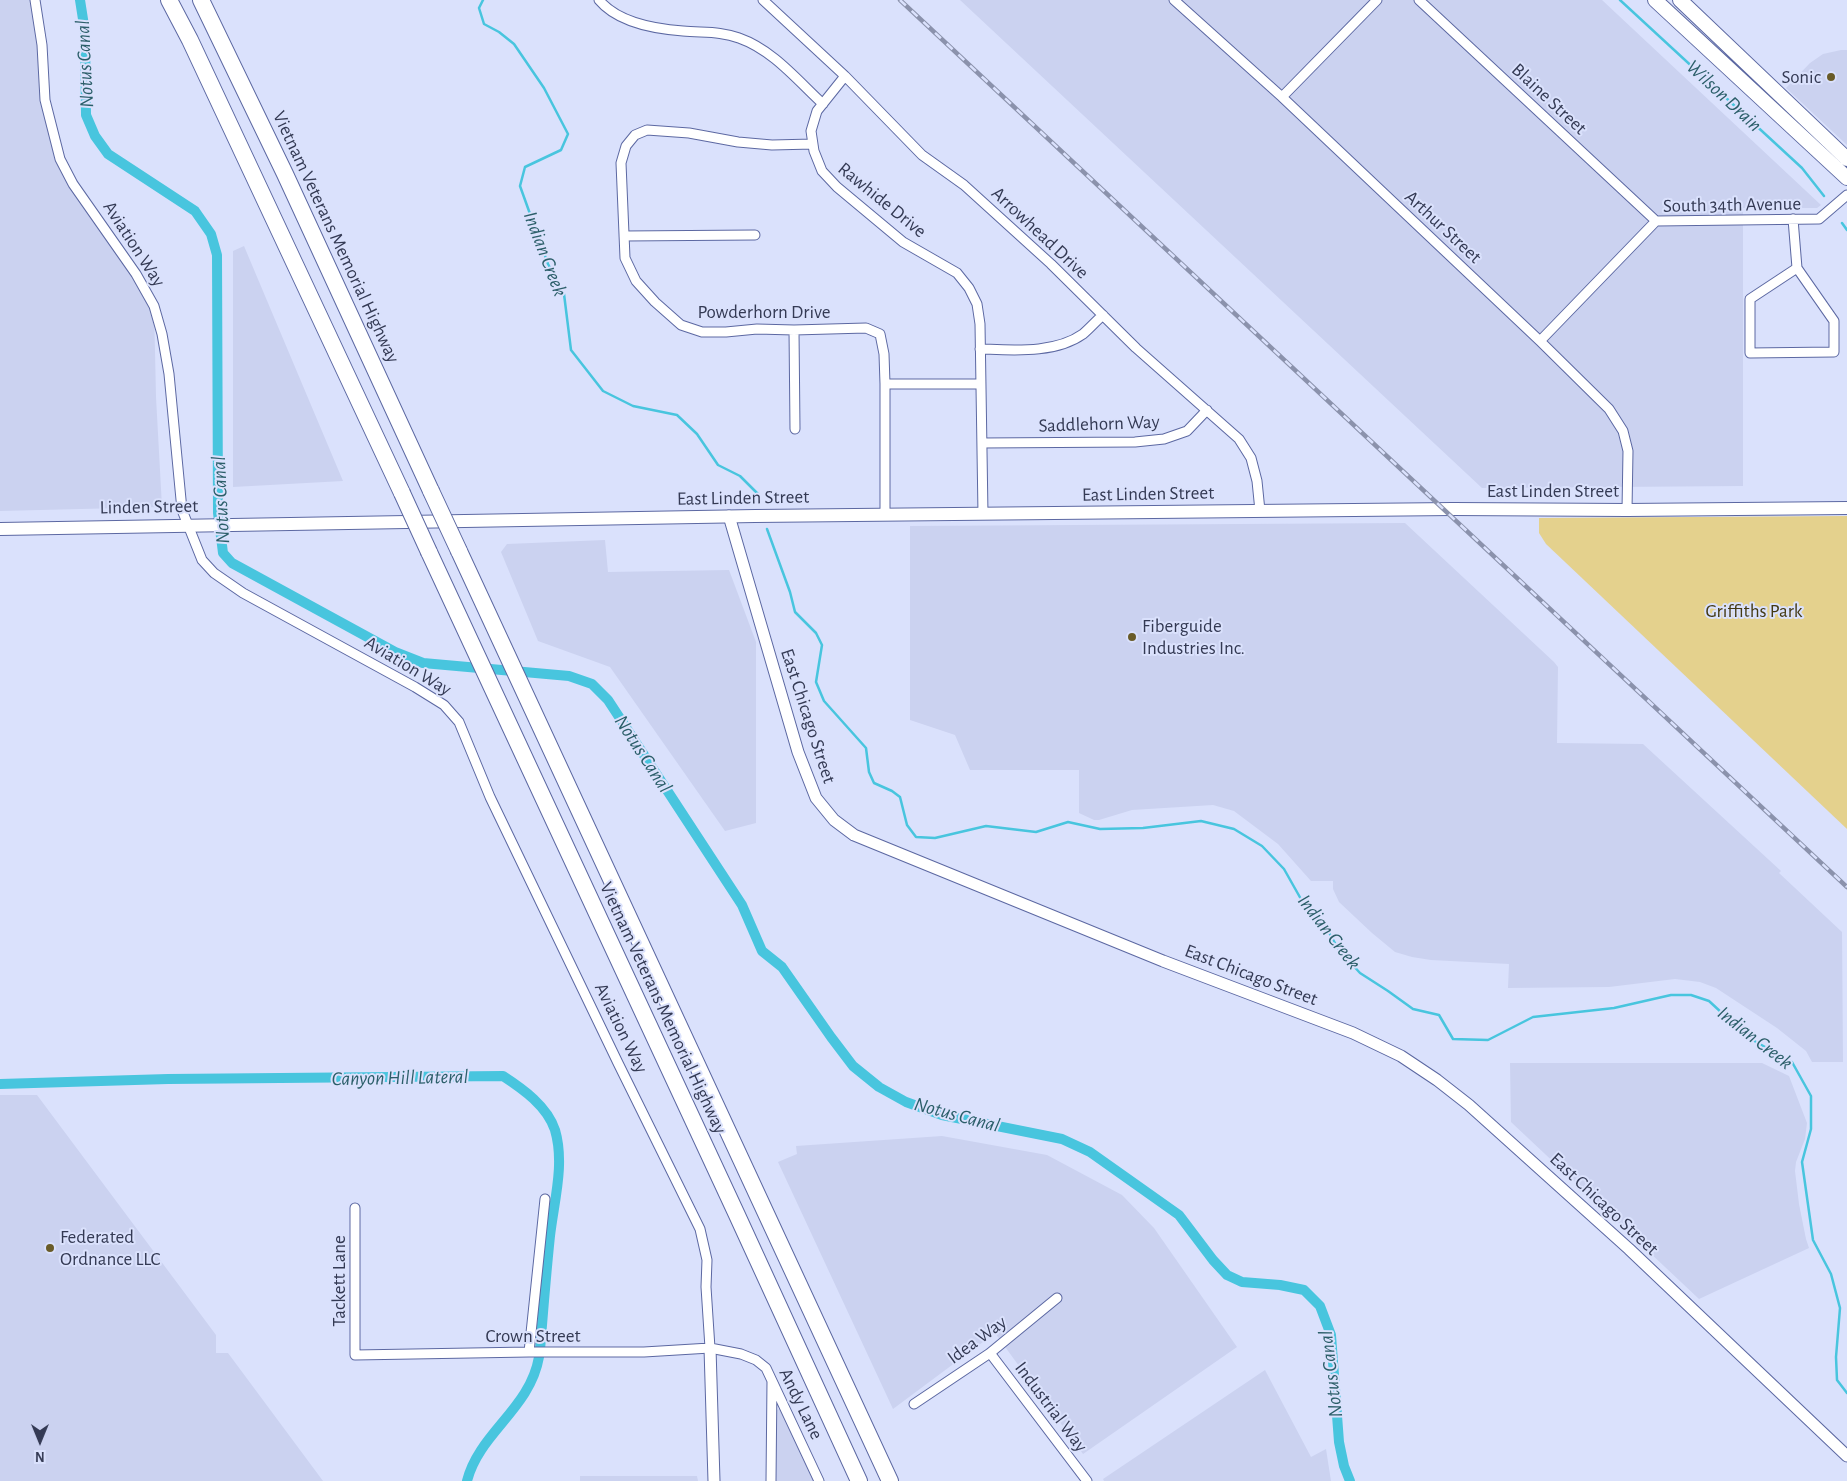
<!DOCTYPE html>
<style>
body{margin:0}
#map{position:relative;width:1847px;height:1481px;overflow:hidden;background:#dae1fc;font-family:"Alegreya Sans",sans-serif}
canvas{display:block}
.north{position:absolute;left:15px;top:1416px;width:50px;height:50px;-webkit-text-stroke:4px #dae1fc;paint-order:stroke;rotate:180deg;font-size:14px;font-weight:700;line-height:20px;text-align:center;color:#343a54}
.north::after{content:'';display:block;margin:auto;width:18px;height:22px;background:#343a54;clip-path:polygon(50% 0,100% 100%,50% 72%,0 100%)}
</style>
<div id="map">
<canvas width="1847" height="1481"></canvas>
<div class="north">N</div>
</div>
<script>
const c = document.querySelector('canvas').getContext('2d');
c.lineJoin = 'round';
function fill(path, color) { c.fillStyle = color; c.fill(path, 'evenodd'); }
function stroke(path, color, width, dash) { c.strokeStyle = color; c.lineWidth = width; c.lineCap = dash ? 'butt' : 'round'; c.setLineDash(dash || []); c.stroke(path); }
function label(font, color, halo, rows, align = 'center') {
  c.font = font + ' "Alegreya Sans",sans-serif'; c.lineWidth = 4; c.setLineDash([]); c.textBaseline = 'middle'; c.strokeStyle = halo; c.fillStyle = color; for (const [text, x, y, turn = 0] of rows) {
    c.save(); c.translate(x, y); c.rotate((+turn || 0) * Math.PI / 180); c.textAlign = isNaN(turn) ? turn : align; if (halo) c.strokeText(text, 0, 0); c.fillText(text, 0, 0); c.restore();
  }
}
fill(new Path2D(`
 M0,0H35L45,100L60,159L154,306L156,397L162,507L0,511Z
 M960,0H1602L1821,205L1817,208H1743V486L1482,488Z
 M1841,50H1847V145L1786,88L1810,63L1823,54Z
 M244,246L343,481L233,487V251Z
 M1405,523L1554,662L1558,667L1557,743L1643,744L1781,871L1779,873L1842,932L1843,1062H1812L1806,1051L1777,1028L1716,988L1700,982L1675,979L1609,987L1508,988L1509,964L1431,960L1412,957L1395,952L1372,933L1339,902L1333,889V881H1311L1278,844L1234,811L1213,805L1132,810L1099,820H1094L1079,813V770H970L955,735L910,720V526Z
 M605,540L608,572L729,570L756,642V823L725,831L610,667L538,641L501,552L507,544Z
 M1510,1063H1762L1789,1076L1807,1123L1805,1139L1796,1162L1795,1171L1799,1204L1806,1239L1809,1248L1699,1299L1511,1122Z
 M0,1095H37L216,1335V1353H228L323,1481H0Z
 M942,1136L1047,1155L1122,1195L1154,1228L1237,1347L1083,1454L995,1333L893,1409L778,1162L797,1154L796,1146Z
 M1265,1370L1311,1457L1326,1449L1331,1481H1104L1103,1479Z
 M780,1409L813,1481H776V1410Z
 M580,1476H697L698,1481H580Z`), '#cbd2f0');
fill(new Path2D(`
 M1847,516V829L1546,544L1539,533V518Z`), '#e4d18d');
stroke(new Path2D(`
 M483,0L479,8L484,24L499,32L514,44L544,88L568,134L561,150L525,167L520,186L548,264L564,294L571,350L603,391L633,406L677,415L697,434L718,465L740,476L758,494
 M1620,0L1802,168L1824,196
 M1842,223L1847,230
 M767,529L790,592L795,612L816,633L822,645L816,682L824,701L866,748L869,772L874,783L892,791L900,797L907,825L916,837L935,838L986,826L1036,832L1068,822L1100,829L1143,828L1201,821L1234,829L1262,846L1284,869L1306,908L1324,924L1339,950L1360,973L1388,991L1413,1009L1439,1015L1453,1039L1488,1040L1533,1017L1614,1008L1671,995H1691L1709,1001L1749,1038L1792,1062L1811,1096V1129L1802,1162L1813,1240L1831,1274L1840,1308L1836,1357L1837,1380L1847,1393`), '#48c5de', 2.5);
stroke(new Path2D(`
 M80,0L85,32L86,115L95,136L108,154L195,211L211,234L217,255L218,513L223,553L232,563L395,652L423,663L569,676L592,684L608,700L742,905L762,951L782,967L831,1037L853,1066L879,1087L906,1102L942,1115L1062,1139L1090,1152L1179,1215L1213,1260L1227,1275L1242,1282L1280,1285L1304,1290L1320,1306L1331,1335L1339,1442L1344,1466L1350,1481
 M0,1084L168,1079L503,1076C523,1089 547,1106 555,1130C565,1164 554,1201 550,1236C546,1274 543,1312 540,1350
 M467,1481C479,1433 530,1409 539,1357`), '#48c5de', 10);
const minor = new Path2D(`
 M35,0L42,45L45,100L60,159L73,184L136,274L154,306L162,334L169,374L182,510L202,560L214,573L243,593L415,687L444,705L459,722L490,797L618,1063L700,1229L707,1260L706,1287L710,1348
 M599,0C618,23 655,29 683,31C702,33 721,31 739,38C773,50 797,80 823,104
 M763,0L845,76L922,155L964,185L1051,264L1136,348L1239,439L1251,458L1257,481L1260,511
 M1174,0L1282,97L1540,341L1609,409L1623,431L1628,451L1627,510
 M1419,0L1656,221
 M845,76L817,111L811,131L814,151L822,171L837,187L903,242L957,273L969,288L977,304L980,324L983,514
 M1282,97L1377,0
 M813,144L772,145L738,142L689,133L647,130L635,135L626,146L621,163L625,258L636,281L655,302L681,325L702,332H726L757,329L794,330L866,328L880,334L884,354L885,384V515
 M1793,219L1797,268
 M624,236L755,235
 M1797,268L1834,321V352L1750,353V299Z
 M794,330L795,429
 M1540,341L1656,221L1819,219L1847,195
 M980,349C1013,350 1055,354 1083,334C1090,328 1096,321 1103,315
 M885,384H981
 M982,443L1135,442L1164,439L1187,431L1207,410
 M355,1208V1355L529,1352H644L710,1348L741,1354L756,1360L766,1368L819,1481
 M529,1352L545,1199
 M990,1353L1087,1481
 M914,1404L990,1353L1057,1298
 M771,1481L772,1381`);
const tertiary = new Path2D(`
 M729,516L798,752L816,798L834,820L854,835L1163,961L1353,1033L1401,1056L1437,1080L1469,1105L1629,1249L1847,1456
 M710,1348L714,1481`);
const secondary = new Path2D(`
 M0,529L755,516L1453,509L1627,510L1847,508`);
const primary = new Path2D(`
 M1655,0L1847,178
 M1680,0L1847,159`);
const motorway = new Path2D(`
 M169,0L190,40L402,493
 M201,0L285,174L431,491
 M459,551L890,1481
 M429,552L737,1215L859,1481`);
stroke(minor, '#5c68a2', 11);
stroke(tertiary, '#5c68a2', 13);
stroke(secondary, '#5c68a2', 14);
stroke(primary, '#5c68a2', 16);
stroke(motorway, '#5c68a2', 18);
stroke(minor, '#fff', 9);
stroke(tertiary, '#fff', 11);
stroke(secondary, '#fff', 12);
stroke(primary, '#fff', 14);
stroke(motorway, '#fff', 16);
const rail = new Path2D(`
 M900,0L1847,887`);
stroke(rail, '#8b92ac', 4.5);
stroke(rail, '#dae1fc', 2.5, [8]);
const motorwayBridge = new Path2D(`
 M431,491L459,551
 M402,493L429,552`);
stroke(motorwayBridge, '#5c68a2', 18, []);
stroke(motorwayBridge, '#fff', 16);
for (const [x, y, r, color] of [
 [1831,77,5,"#695b28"],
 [1132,637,5,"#695b28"],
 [50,1248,5,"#695b28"]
]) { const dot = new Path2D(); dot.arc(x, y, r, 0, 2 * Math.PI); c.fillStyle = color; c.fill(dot); stroke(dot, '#dae1fc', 2); }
label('19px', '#343a54', '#dae1fc', [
 ["Sonic",1821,77,"right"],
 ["Fiberguide",1142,626],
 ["Industries Inc.",1142,648],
 ["Federated",60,1237],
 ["Ordnance LLC",60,1259]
], 'left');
label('19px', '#343a54', '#dae1fc', [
 ["Blaine Street",1549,99,43],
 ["Rawhide Drive",882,200,39],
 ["South 34th Avenue",1732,205,-1],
 ["Arthur Street",1443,227,43],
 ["Arrowhead Drive",1040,233,43],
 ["Vietnam Veterans Memorial Highway",336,237,65],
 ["Aviation Way",134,244,57],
 ["Powderhorn Drive",764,312],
 ["Saddlehorn Way",1099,424,-2],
 ["East Linden Street",1553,491],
 ["East Linden Street",1148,494,-1],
 ["East Linden Street",743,498,-1],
 ["Linden Street",149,507,-1],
 ["Aviation Way",408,666,31],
 ["East Chicago Street",808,716,72],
 ["East Chicago Street",1251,975,21],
 ["Vietnam Veterans Memorial Highway",663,1008,65],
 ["Aviation Way",621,1028,64],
 ["East Chicago Street",1604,1204,43],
 ["Tackett Lane",339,1281,-90],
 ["Crown Street",533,1336],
 ["Idea Way",977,1340,-36],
 ["Andy Lane",801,1404,64],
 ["Industrial Way",1051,1407,53]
]);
label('19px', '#433912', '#dae1fc', [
 ["Griffiths Park",1754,611]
]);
label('italic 20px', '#2b5e69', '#dae1fc', [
 ["Notus Canal",85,64,-93],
 ["Wilson Drain",1724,96,43],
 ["Indian Creek",545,254,69],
 ["Notus Canal",221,500,-93],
 ["Notus Canal",643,754,57],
 ["Indian Creek",1329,932,52],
 ["Indian Creek",1755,1038,38],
 ["Canyon Hill Lateral",400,1078,-1],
 ["Notus Canal",957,1115,15],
 ["Notus Canal",1331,1374,-97]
]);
</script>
